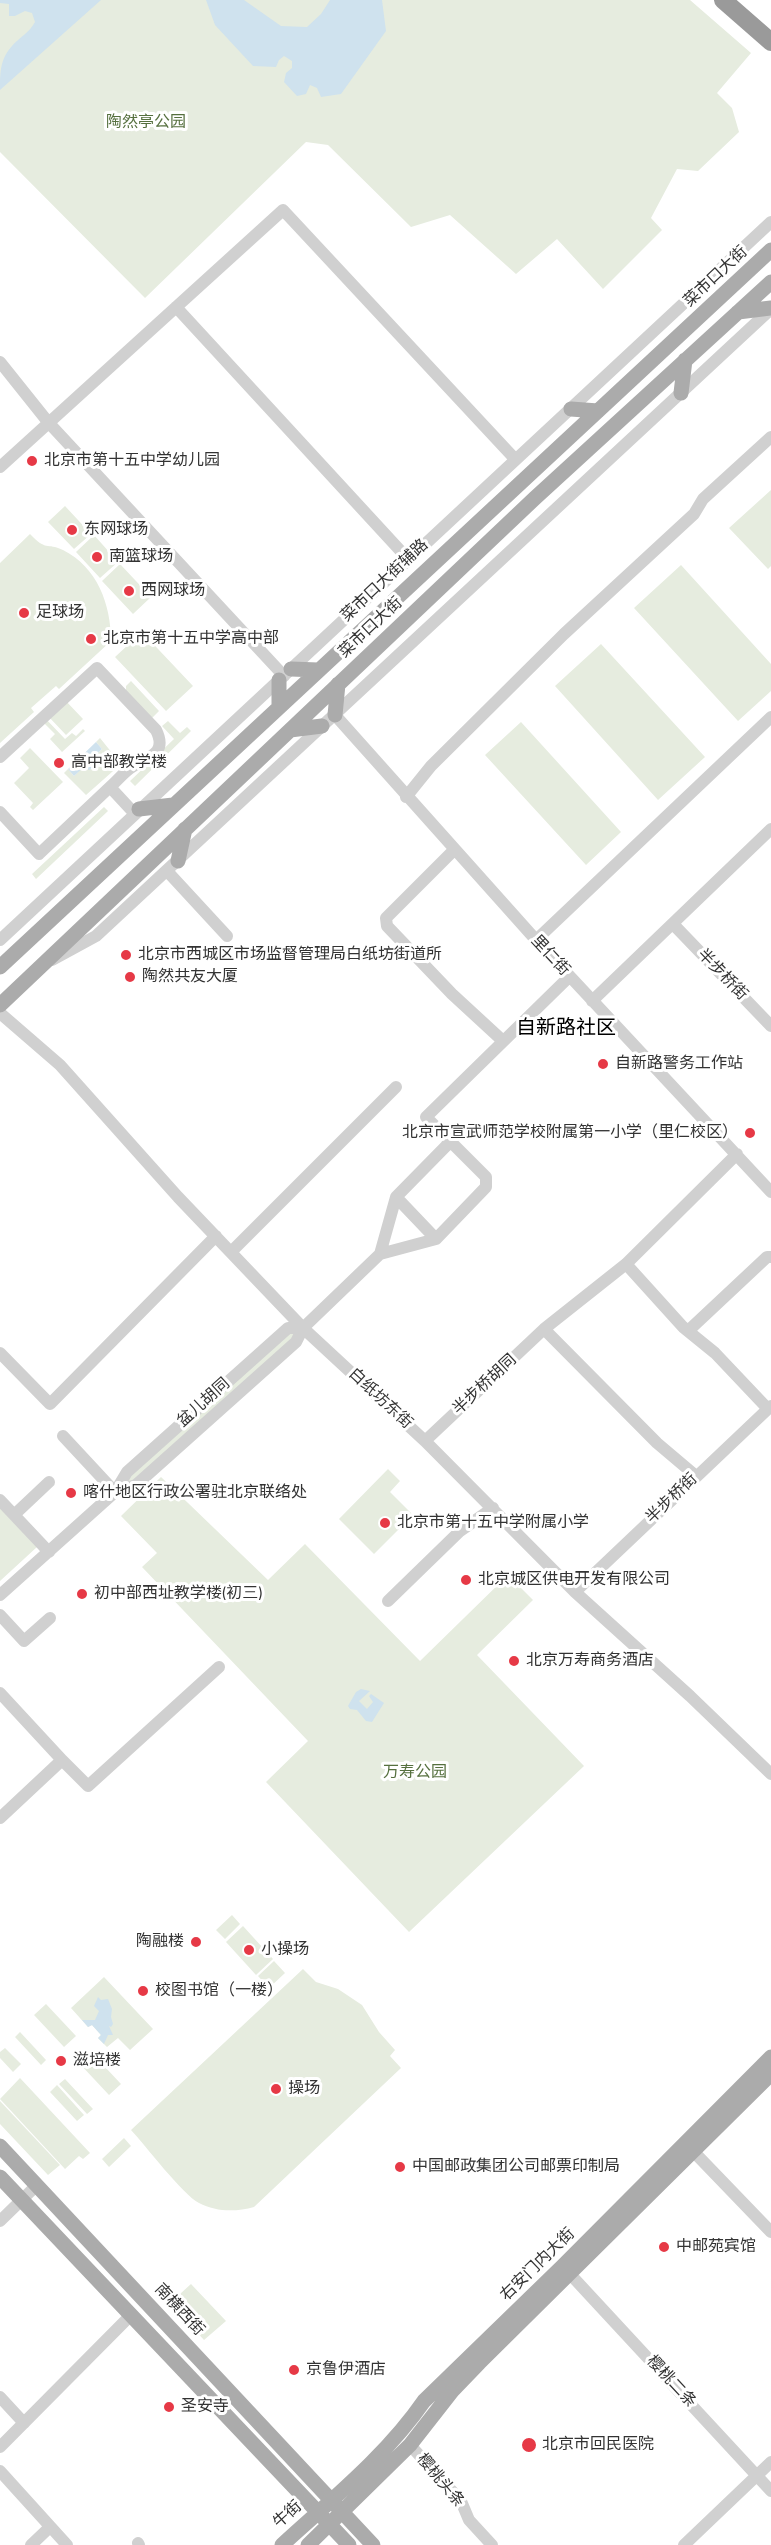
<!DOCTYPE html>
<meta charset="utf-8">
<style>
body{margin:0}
canvas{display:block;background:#fff}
</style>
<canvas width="771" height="2545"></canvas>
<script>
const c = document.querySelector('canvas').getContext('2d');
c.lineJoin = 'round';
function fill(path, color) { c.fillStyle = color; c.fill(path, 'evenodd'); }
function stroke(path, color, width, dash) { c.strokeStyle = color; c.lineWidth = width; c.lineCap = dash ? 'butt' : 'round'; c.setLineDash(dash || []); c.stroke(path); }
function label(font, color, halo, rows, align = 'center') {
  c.font = font + ' "Titillium Web","Noto Sans SC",sans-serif'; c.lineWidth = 6; c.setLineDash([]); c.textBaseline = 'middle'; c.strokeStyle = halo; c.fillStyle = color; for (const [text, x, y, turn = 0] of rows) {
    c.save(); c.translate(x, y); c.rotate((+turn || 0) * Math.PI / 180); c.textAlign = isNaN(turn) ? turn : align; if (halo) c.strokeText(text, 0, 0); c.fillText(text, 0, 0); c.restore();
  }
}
fill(new Path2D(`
 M0,0H690L751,53L717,93L732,108L739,132L698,171L677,169L651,218L662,230L603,289L557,239L516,274L450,215L411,227L328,145L306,142L145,298L0,152Z
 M771,490V566L768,569L729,528Z
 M65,506L91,534L74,549L48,522Z
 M30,534C47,552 46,542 63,550C97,567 111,604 111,641L59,689L56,686L31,708L34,712L0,743V563Z
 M94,535L118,562L100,578L76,552Z
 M120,564L151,597L133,614L102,581Z
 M681,565L771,664V691L738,721L634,608Z
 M142,632L193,686L166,711L115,657Z
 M601,644L705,757L658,800L555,686Z
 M131,681L159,711L150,720L126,693V686Z
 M65,700L83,719L66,735L48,716Z
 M45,718L65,739L72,733L76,736L83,729L85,731L62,752L50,739L55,734L42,721Z
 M168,721L180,733L187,727L191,731L135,786L130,781L174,739L162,726Z
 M521,722L621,832L586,865L485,755Z
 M100,738L121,764L86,795L64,773L68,769L74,776L84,766L88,769H92L91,759L102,749L96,742Z
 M30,748L63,782L33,810L30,807L33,803L14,783L29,768L20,758Z
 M104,807L108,811L36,879L32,874Z
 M288,1328H303L136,1485L115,1492L127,1472Z
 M388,1469L400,1481L390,1492L413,1515L374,1554L339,1519Z
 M161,1477L268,1580L305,1544L420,1661L508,1575L533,1600L477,1655L584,1766L409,1932L266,1782L308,1741L142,1567L157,1553L121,1516Z
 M0,1508L37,1547L0,1581Z
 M232,1915L240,1924L225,1939L216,1930Z
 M243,1926L273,1959L256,1975L226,1942Z
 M274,1961L285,1973L269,1988L258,1976Z
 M303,1969L316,1982L338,1989L362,2005L379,2032L395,2050L390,2056L401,2068L254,2207C236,2212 216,2212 199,2203C183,2195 145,2145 131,2130Z
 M104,1977L153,2029L130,2050L118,2038L107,2047L98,2038L101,2035L92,2025L88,2027L71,2008Z
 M46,2004L76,2036L64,2047L34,2015Z
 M20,2032L46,2060L41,2065L15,2037Z
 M5,2048L21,2064L13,2072L0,2058V2052Z
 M91,2052L121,2084L109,2095L79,2063Z
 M20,2078L90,2153L83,2159L79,2156L65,2169L0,2099Z
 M65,2079L93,2109L87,2114L59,2084Z
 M57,2085L84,2115L77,2121L50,2092Z
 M0,2101L60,2165L48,2175L0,2124Z
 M124,2138L131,2146L109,2167L102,2159Z
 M191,2284L226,2321L204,2340L170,2303Z`), '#e6ecdf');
fill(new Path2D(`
 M0,0H101L0,90C0,73 0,59 12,46C20,37 29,33 35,22L32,13L25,11L15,16H9V4L0,3Z
 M206,0H244L281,26L307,27L321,14L330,0H382L386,31L341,94L321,97L317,88L310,85L306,94L297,96L284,82L286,73L292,68V61L284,56L279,60L276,67L253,66L215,25Z
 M96,742L102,749L91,759L93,767L89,770L84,767L74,776L68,769Z
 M361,1689L370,1691L359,1701L367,1709L373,1702L369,1696L371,1694L384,1703L372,1722L366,1721L357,1710L350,1709L348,1706L356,1692Z
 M98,1997L101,2000L108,1999L112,2009L111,2017L113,2024L111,2027L109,2026L113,2035H108L104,2044L98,2038L101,2035L92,2025L88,2027L82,2020H95L99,2011L94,2006Z`), '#cfe2ee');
stroke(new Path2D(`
 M176,307L408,559
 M0,362L48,422L284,676
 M0,467L283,210L515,459
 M335,715L536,940L771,1192
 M0,757L97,668L156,730C168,754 148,757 132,767C124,772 117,781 110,787
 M406,797L431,766L564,634L694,514L703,499L771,437
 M0,812L39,854L110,787L135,814
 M454,850L386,918L387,926L452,994L503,1041
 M167,871L227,936
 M673,924L771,1026
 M0,940L771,222
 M536,940L771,717
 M52,960L96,936L771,309
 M592,1001L771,829
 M0,1013L60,1065L178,1197L303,1328L425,1441L575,1592L690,1696L771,1774
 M396,1197L451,1141
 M231,1252L396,1087
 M380,1254L396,1197L436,1239
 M626,1264L683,1327L715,1353L768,1409
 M544,1329L657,1443L696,1476
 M688,1331L767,1257H771
 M0,1353L50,1404L216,1236
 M63,1436L115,1492
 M425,1441L544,1329L626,1264L737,1154
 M115,1492L136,1485L296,1342L303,1328L380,1254L436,1239L486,1187V1177L426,1117L569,977
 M0,1500L49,1552
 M14,1515L49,1482
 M575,1592L771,1406
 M0,1595L115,1492L127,1472L288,1328H303
 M388,1601L460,1531L493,1508
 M0,1615L24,1641L50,1618
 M0,1693L62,1760
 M0,1818L62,1760L88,1786L219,1667
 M693,2151L771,2232
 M0,2221L37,2185
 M570,2274L771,2491
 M0,2397L24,2423
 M410,2445L461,2501L469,2520L492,2545
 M0,2447L131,2315
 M0,2471L67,2545
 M138,2543L139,2545
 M31,2545L50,2527
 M684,2545L771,2462`), '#d0d0d0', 12);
stroke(new Path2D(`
 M738,312L771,308
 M681,393L685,360
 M571,409L598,411
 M291,669L318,670
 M279,706V680
 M335,715L338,684
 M290,730L322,726
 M139,809L173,805
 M178,861L185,829
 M0,967L771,250
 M0,1005L535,498L771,282
 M0,2146L373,2545
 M0,2177L349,2545
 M282,2545C331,2500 386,2456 424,2401L563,2266L771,2057
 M308,2545L410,2445L453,2390L479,2363L771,2074`), '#ababab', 15);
stroke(new Path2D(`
 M723,0L771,42`), '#9a9a9a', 18);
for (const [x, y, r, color] of [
 [32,461,6,"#e63946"],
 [72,530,6,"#e63946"],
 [97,557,6,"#e63946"],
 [129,591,6,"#e63946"],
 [24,613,6,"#e63946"],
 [91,639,6,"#e63946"],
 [59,763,6,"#e63946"],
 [126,955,6,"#e63946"],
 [130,977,6,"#e63946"],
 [603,1064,6,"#e63946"],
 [750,1133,6,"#e63946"],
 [71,1493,6,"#e63946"],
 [385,1523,6,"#e63946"],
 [466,1580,6,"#e63946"],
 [82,1594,6,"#e63946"],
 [514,1661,6,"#e63946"],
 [196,1942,6,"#e63946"],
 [249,1950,6,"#e63946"],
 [143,1991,6,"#e63946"],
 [61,2061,6,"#e63946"],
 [276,2089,6,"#e63946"],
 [400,2167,6,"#e63946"],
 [664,2247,6,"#e63946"],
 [294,2370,6,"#e63946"],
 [169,2407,6,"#e63946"],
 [529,2445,8,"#e63946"]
]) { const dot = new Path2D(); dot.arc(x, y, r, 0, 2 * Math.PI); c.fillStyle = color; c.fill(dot); stroke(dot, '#fff', 2); }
label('16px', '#56703f', '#fff', [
 ["陶然亭公园",146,123],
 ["万寿公园",415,1773]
]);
label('16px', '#333', '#fff', [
 ["菜市口大街",716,277,-43],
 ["菜市口大街辅路",385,581,-43],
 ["菜市口大街",371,628,-43],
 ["里仁街",550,956,47],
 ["半步桥街",722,975,46],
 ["半步桥胡同",485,1385,-43],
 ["白纸坊东街",380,1399,43],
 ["盆儿胡同",204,1403,-42],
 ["半步桥街",672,1499,-44],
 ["右安门内大街",538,2265,-44],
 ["南横西街",179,2310,47],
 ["樱桃二条",671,2382,47],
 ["樱桃头条",440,2481,50],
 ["牛街",288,2515,-42]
]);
label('16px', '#333', '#fff', [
 ["北京市第十五中学幼儿园",44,461],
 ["东网球场",84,530],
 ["南篮球场",109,557],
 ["西网球场",141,591],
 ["足球场",36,613],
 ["北京市第十五中学高中部",103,639],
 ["高中部教学楼",71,763],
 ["北京市西城区市场监督管理局白纸坊街道所",138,955],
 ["陶然共友大厦",142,977],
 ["自新路警务工作站",615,1064],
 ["北京市宣武师范学校附属第一小学（里仁校区）",738,1133,"right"],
 ["喀什地区行政公署驻北京联络处",83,1493],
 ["北京市第十五中学附属小学",397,1523],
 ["北京城区供电开发有限公司",478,1580],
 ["初中部西址教学楼(初三)",94,1594],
 ["北京万寿商务酒店",526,1661],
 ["陶融楼",184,1942,"right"],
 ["小操场",261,1950],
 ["校图书馆（一楼）",155,1991],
 ["滋培楼",73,2061],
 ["操场",288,2089],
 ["中国邮政集团公司邮票印制局",412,2167],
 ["中邮苑宾馆",676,2247],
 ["京鲁伊酒店",306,2370],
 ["圣安寺",181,2407],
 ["北京市回民医院",542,2445]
], 'left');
label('20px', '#000', '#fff', [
 ["自新路社区",566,1029]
]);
</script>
